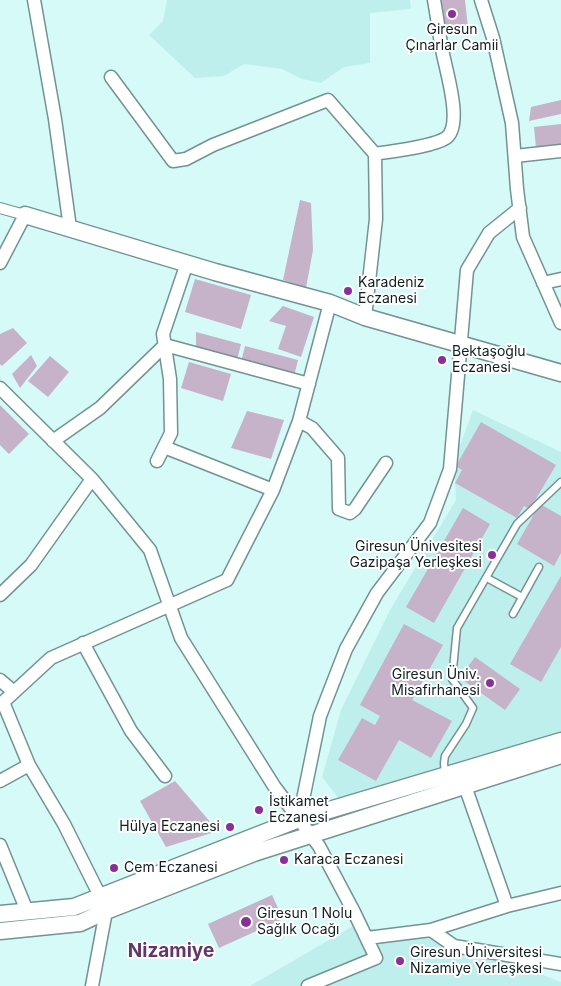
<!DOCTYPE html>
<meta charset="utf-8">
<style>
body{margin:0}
canvas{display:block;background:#d5faf8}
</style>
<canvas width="561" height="986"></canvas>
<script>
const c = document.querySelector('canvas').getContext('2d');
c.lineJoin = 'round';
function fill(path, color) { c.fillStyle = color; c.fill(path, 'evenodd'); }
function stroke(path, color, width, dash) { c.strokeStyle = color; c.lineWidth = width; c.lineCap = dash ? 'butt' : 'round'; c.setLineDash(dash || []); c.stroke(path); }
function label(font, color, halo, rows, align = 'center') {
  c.font = font + ' Inter,sans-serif'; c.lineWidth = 4; c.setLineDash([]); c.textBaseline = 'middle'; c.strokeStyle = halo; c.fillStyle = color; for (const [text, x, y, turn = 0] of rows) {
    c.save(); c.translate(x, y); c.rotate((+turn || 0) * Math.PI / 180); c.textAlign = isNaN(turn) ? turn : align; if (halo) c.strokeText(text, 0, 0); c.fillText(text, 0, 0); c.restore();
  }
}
fill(new Path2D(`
 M167,0H410L411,9L370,13V63L344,67L321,83L302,79L282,69L244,64L224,76L195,78L149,35L163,21Z
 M473,410L561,452V736L340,800L322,777L341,710L390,610L456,500L454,462Z
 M353,926L454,941L561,982V986H250Z`), '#bfefec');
fill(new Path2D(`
 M436,0H465L468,28L440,31Z
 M561,100V114L529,121L531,107Z
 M561,124V145L536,148L534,127Z
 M300,200L311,203L313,250L306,288L283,280Z
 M195,279L251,295L241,329L185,312Z
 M283,306L314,317L301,357L278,349L286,326L269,321Z
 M13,328L27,343L2,366L0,364V334Z
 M196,332L241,344L237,360L196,349Z
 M245,346L298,360L294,376L241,362Z
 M31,355L37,366L20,388L12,374Z
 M50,356L69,372L48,397L28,381Z
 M189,362L231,374L223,401L181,388Z
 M0,405L29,434L9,454L0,445Z
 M247,411L284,420L271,459L231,448Z
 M481,422L556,465L530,509L524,506L517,518L455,483L462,470L456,466Z
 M540,504L561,516V553L554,566L517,544Z
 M463,508L490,524L434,623L406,607Z
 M561,576V647L541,682L510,664Z
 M404,624L443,645L412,700L452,721L431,758L399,740L376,781L338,760L362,718L375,725L380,716L360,705Z
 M475,657L520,689L505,710L460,678Z
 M175,781L218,831L166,847L140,801Z
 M272,895L283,919L219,948L208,924Z`), '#c6b2c9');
const service = new Path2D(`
 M487,578L522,597
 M513,614L539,567
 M445,776L444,763L445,756L466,724L473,708L452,679L457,628L517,524L561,482`);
const pedestrian = new Path2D(`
 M0,208L25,215`);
const minor = new Path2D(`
 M34,0L55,119L70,228
 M481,0L493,38L512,123L517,189L523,237L561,323
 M111,77L173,161L186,159L213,145L328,100L375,154L376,219L365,317
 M375,154C393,151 432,147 446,138C464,125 445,68 442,49C439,33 437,16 434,0
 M515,156L561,151
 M0,263L25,215
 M543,283L561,279
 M0,388L92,479L150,550L181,638L274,786L319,846L354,912L376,958L308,986
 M299,421L312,428L338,458L339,509L350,513L355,509L386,463
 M53,441L100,408L165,345L309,384
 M164,447L273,490
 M157,461L171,433L170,379L163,334L187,263
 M0,595L31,565L92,479
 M83,643L131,731L165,776
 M0,680L14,692
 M3,702L29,765L64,824L100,896
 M0,705L51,658L227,580L273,490L299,421L330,303
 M0,781L29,765
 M465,786L507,906
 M299,819L320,716L346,649L377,593L430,523L450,469L467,270L489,233L520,208
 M0,845L27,911
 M431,930L454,946L561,964
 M367,938L431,930L507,906L561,893
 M92,986L106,911`);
const tertiary = new Path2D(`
 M25,215L215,272L330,303L365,317L561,373
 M0,914L74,907L299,819L561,741
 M0,931L80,923L106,911L254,853L561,755`);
stroke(service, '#719492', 9);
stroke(pedestrian, '#719492', 12);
stroke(minor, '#719492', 15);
stroke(tertiary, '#719492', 19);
stroke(service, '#fff', 6);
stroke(pedestrian, '#fff', 10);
stroke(minor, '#fff', 12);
stroke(tertiary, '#fff', 16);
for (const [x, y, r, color] of [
 [452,14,5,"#8a2e99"],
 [348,291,5,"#8a2e99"],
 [442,360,5,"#8a2e99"],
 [492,555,5,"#8a2e99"],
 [490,683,5,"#8a2e99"],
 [259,810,5,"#8a2e99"],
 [230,827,5,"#8a2e99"],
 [284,860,5,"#8a2e99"],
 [114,868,5,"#8a2e99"],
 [246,922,6,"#8a2e99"],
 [400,961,5,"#8a2e99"]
]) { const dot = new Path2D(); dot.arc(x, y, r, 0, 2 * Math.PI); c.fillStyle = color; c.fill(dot); stroke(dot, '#fff', 2); }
label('14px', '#101e1e', '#fff', [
 ["Giresun",452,30,"center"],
 ["Çınarlar Camii",452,46,"center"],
 ["Karadeniz",358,283],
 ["Eczanesi",358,299],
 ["Bektaşoğlu",452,352],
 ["Eczanesi",452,368],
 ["Giresun Ünivesitesi",482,547,"right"],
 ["Gazipaşa Yerleşkesi",482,563,"right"],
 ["Giresun Üniv.",480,675,"right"],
 ["Misafirhanesi",480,691,"right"],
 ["İstikamet",269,802],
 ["Eczanesi",269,818],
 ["Hülya Eczanesi",220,827,"right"],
 ["Karaca Eczanesi",294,860],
 ["Cem Eczanesi",124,868],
 ["Giresun 1 Nolu",257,914],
 ["Sağlık Ocağı",257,930],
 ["Giresun Üniversitesi",410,953],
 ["Nizamiye Yerleşkesi",410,969]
], 'left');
label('bold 19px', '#63366b', '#fff', [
 ["Nizamiye",171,951]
]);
</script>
